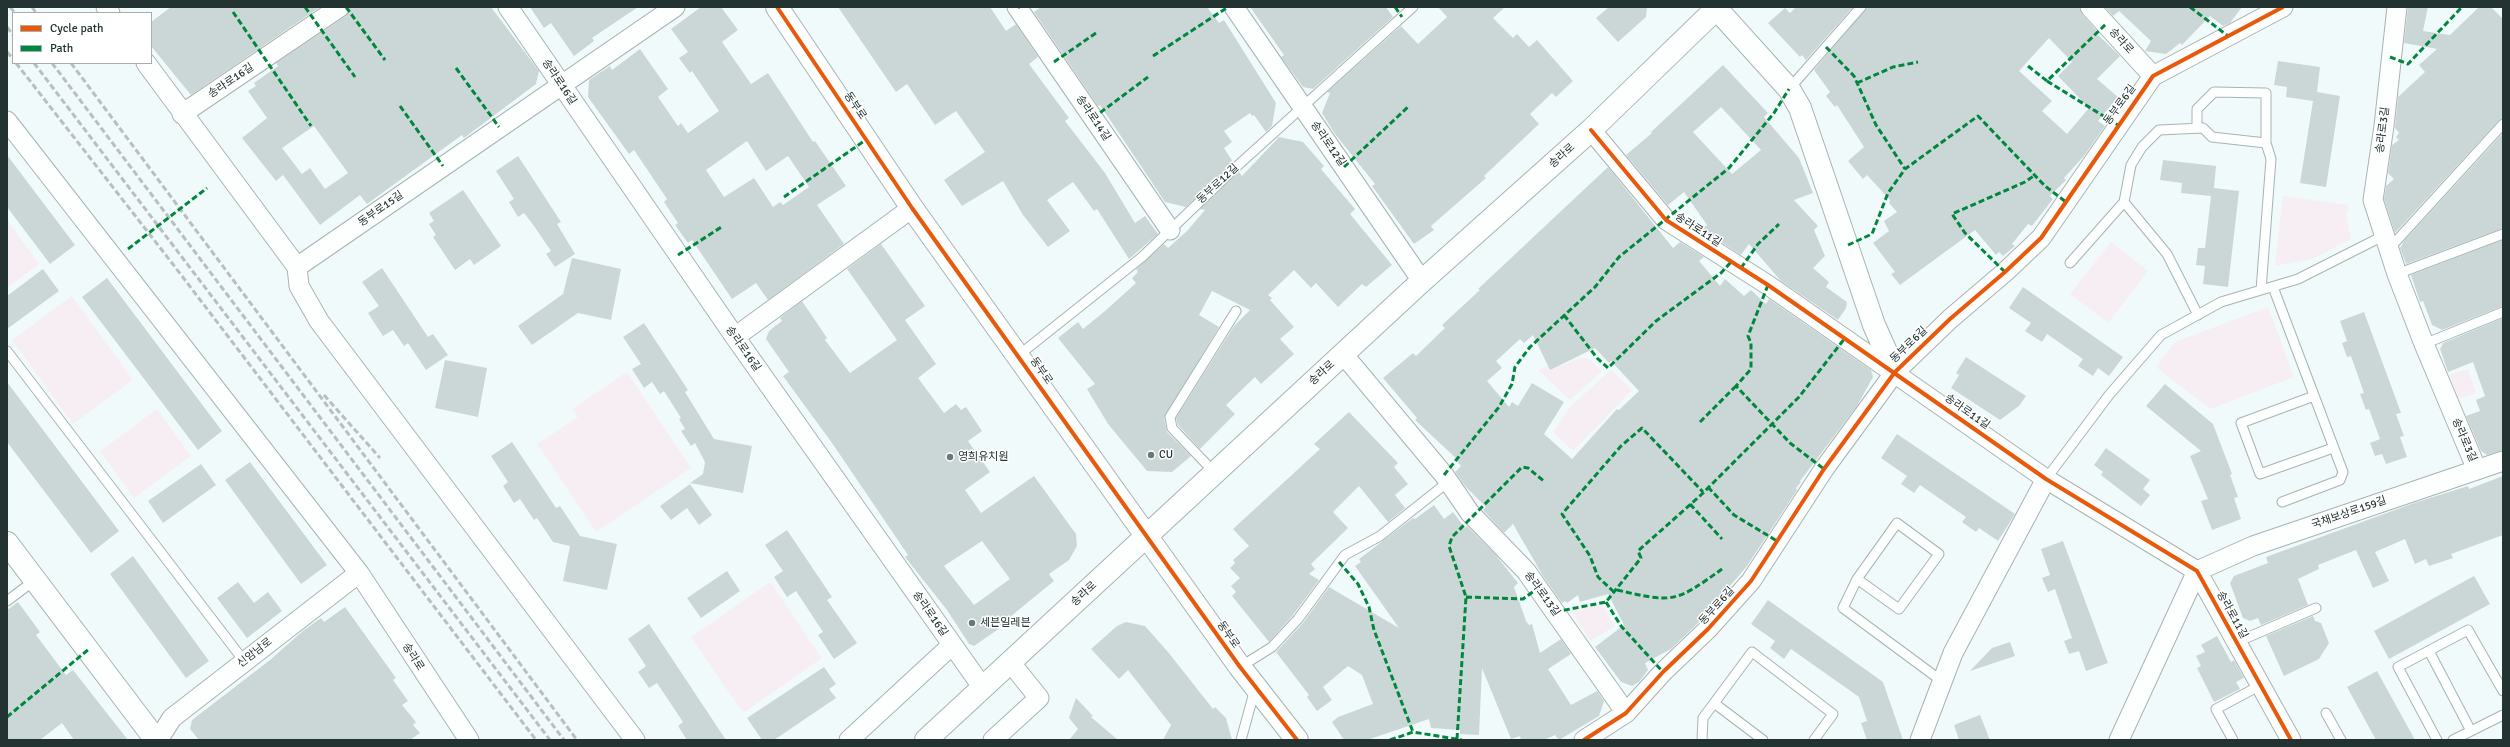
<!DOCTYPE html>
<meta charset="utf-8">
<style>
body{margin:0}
#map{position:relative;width:2510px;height:747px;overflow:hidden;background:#f1fafa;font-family:Signika,sans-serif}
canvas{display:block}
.frame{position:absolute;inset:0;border:8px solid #223331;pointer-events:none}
.legend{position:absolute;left:12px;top:12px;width:140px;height:52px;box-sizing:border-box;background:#fff;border:1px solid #a7adad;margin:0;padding:5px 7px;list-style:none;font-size:12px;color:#223331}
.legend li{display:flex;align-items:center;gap:8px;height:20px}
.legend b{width:20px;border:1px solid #a7adad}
</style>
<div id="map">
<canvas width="2510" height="747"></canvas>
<div class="frame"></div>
<ul class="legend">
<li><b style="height:5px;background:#e8590c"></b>Cycle path</li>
<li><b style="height:5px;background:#00873e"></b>Path</li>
</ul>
</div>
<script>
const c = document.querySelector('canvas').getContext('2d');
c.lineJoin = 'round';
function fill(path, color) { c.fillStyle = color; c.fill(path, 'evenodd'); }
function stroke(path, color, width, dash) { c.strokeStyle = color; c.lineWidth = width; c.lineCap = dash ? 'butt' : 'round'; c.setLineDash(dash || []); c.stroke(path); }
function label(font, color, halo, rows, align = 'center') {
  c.font = font + ' Signika,"Noto Sans KR",sans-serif'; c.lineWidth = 3; c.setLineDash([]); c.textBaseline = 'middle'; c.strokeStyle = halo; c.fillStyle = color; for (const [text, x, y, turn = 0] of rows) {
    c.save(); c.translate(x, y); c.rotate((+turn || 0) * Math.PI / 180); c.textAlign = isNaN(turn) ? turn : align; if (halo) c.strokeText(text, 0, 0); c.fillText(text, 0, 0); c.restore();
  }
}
fill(new Path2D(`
 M2283,196L2349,205L2346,215L2351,239L2312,259L2275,266Z
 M7,220L39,264L7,288Z
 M2111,242L2148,271L2108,323L2070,294Z
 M72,296L133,380L73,424L12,340Z
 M2268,307L2294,377L2210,409L2156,367L2175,342Z
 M1588,358L1602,371L1570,400L1538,370L1558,362L1561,366L1578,359Z
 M2468,369L2476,393L2458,399L2450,375Z
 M1611,370L1632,390L1573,451L1553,432L1571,406Z
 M627,372L691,468L596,532L537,444L578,417L572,409Z
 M157,409L191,456L134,498L100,451Z
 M770,582L822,658L743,713L691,637Z
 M1602,605L1615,626L1590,641L1571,610Z`), '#f6eef2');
fill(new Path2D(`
 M171,7H320L191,95L151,46V22Z
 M351,7H491L539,71L536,84L464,138L462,135L367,204L360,195L320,225L283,175L276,181L242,138L267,118L248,91L256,86L254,83L278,66L276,63L346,16ZM314,126L348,173L325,189L310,168L302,174L282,148Z
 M530,7H638L592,38L594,41L574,56L551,23L544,28Z
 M701,7H721L738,30L722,42L751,84L768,73L813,142L815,141L846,186L817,205L844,244L768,300L756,283L732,299L692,240L688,243L675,225L678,223L664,202L667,199L634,150L629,154L588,97L589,80L610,66L612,70L640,49L668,89L658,97L678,126L681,123L688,133L719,111L692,71L690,73L679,58L688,52L671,29ZM747,141L766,171L788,156L809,187L783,205L780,202L773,207L754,178L724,197L706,170Z
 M838,7H990L1006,31L1016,24L1038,57L1029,64L1069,118L1065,121L1105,173L1135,223L1145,216L1158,234L1129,259L1097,209L1094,211L1073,182L1047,200L1070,231L1048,247L1023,215L1003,181L962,206L944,180L985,152L956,111L935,125L907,84L896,92Z
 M1041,7H1207L1219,23L1224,20L1276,103L1272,126L1266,132L1254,115L1252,116L1250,113L1224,131L1232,142L1224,148L1233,162L1186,207L1165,202L1100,105L1098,106L1034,12Z
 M1250,7H1386L1393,17L1313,89L1303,87L1281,57L1284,55Z
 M1438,7H1505L1493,18L1513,38L1517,34L1529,47L1537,40L1573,81L1556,97L1552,93L1530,114L1539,124L1484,176L1486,178L1431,226L1434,230L1414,244L1372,186L1375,184L1335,134L1322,113L1330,93L1327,92L1401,26L1418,44L1447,17Z
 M1609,7H1647L1646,17L1618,42L1596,18Z
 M1796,7H1853L1806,60L1802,55L1800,57L1768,23L1785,8L1790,13Z
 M1867,7H2079L2082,14L2097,31L2096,33L2120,56L2097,79L2118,97L2098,121L2105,126L2084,156L2064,178L2066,180L2050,196L2053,199L2032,226L2028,224L2012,244L2015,246L2003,256L1999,252L1996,255L1975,230L1900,285L1891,274L1895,272L1873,243L1889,231L1884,221L1897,212L1889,203L1890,200L1867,175L1863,179L1848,161L1864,147L1837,105L1835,107L1826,96L1830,92L1814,70ZM2049,38L2072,62L2058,76L2089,108L2067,134L2042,111L2052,101L2019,71Z
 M2105,7H2242L2230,23L2223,26L2210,16L2182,45L2180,43L2166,54L2145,51L2151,41L2119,11L2113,16Z
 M2408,7H2428L2423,31L2450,35L2479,7H2491L2503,19V118L2499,120L2395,233L2384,199L2386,186L2394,179L2388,173L2392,145L2399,140L2396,137L2399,133L2395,128L2398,97L2425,72L2419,65L2437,49L2404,43Z
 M2278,61L2320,67L2317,92L2340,96L2326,187L2300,183L2313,101L2286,97L2287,87L2274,85Z
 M1723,65L1768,113L1764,117L1799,158L1813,193L1794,200L1818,226L1814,230L1825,256L1813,268L1829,282L1826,287L1847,302L1846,308L1838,320L1781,281L1749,244L1741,255L1701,229L1707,225L1684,192L1668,205L1626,155L1652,133L1651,132ZM1721,107L1761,150L1732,174L1693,132Z
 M2503,133V228L2406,264L2400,248L2404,241Z
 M1279,137L1303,142L1324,166L1321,169L1355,209L1350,214L1392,265L1366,287L1362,284L1338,307L1316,283L1311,288L1294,270L1268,295L1272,298L1270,300L1294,327L1280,339L1294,354L1261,384L1255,377L1226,405L1235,414L1200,449L1178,425L1176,418L1234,326L1250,310L1212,291L1199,315L1219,327L1164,418L1167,432L1191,456L1172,472L1147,471L1108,424L1087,389L1095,384L1058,338L1078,322L1083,329L1105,311L1136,283L1132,278L1138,272L1136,269L1164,244L1168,248L1187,231L1205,210L1200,209L1239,172L1242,176Z
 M7,155L75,245L50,264L7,207Z
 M518,156L561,222L557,224L575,254L555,267L546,254L551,251L534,226L524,213L518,217L509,202L514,199L496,171Z
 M2163,160L2216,166L2214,188L2239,191L2228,287L2203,284L2205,266L2196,265L2198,248H2205L2211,196L2181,193L2182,183L2160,180Z
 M1608,167L1673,248L1680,242L1704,257L1699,261L1720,286L1725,279L1744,296L1751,290L1766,304L1769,299L1871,370L1873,377L1857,406L1800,481L1801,482L1796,488L1797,490L1747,566L1700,621L1671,649L1645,663L1648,670L1639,682L1632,686L1621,682L1595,647L1624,625L1608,594L1580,602L1578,595L1567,603L1565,601L1562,603L1543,576L1513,524L1504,533L1483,510L1486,507L1465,486L1455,472L1461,466L1457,461L1458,460L1415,420L1417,418L1383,378L1413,353L1416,356L1445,328L1442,325L1480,290L1478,289ZM1533,335L1550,370L1595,348L1609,363L1611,361L1639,391L1619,410L1617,409L1572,459L1544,434L1564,402L1532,383L1518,406L1512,402L1509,407L1487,381L1502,368L1496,361L1520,339L1524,343Z
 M463,190L501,246L474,265L470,259L455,270L433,237L436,235L429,224L434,221L429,213Z
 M2503,240V306L2442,330L2432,325L2423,301L2420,302L2411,275Z
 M881,244L925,306L905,320L936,364L918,378L944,413L956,404L961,410L966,407L982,431L968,441L990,472L965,490L981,513L1034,476L1076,534L1077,546L1069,560L1049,574L1054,581L999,626L1000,628L974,646L969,644L947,610L905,557L908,555L832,443L783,376L789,372L766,339L769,331L782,321L780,318L802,301L827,338L825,340L850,373L897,340L847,269ZM982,541L1010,579L974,605L944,566Z
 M572,258L621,269L611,320L578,313L532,345L518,326L563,294Z
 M382,268L428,337L433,334L448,355L426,370L408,343L404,346L393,330L383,336L368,313L379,306L362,282Z
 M43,269L59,291L7,329V296Z
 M107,278L222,431L198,450L82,297Z
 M2023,287L2123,357L2109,376L2098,368L2093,376L2078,366L2083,359L2047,334L2042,342L2025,331L2031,323L2009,308Z
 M2364,312L2401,413L2396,414L2404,436L2400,437L2407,457L2386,464L2382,454L2375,456L2370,443L2380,439L2369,409L2366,410L2360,394L2364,393L2351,356L2347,357L2342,343L2347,341L2340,321Z
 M2503,318V450L2487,455L2481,451L2466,416L2480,411L2476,400L2485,396L2473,362L2448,372L2440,349L2443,343Z
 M644,323L688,390L685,392L714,439L752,446L743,493L690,483L703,474L705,462L695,443L691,446L681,431L685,429L679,419L681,418L664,391L660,394L652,382L644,388L632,369L641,364L623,337Z
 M1966,357L2026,396L2019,406L2000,420L1951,388L1959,375L1956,373Z
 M445,360L487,368L478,417L435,408Z
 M7,382L119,531L91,553L7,442Z
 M2165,384L2213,424L2232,474L2230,475L2238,497L2234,498L2241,519L2212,530L2201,501L2208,499L2190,456L2201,451L2146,406Z
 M1349,412L1398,463L1394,467L1408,484L1395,495L1405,508L1388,522L1359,486L1333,512L1348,528L1311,564L1315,569L1309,574L1319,580L1293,615L1269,642L1232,596L1236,592L1231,586L1240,578L1230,568L1235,563L1233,560L1249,546L1233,529L1320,449L1314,444Z
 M1897,434L2015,514L1998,541L1979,528L1976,532L1962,522L1966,517L1920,485L1914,493L1901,484L1907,476L1881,458Z
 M512,442L556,508L560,506L580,536L617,544L607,590L563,581L570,546L553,542L537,518L534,520L520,499L514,503L503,486L508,482L491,456Z
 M2106,448L2150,480L2143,489L2150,495L2141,506L2101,475L2103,472L2094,465Z
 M250,462L327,565L301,584L225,480Z
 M201,464L216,485L163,523L148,501Z
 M2503,476V535L2451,554L2453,558L2429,566L2426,559L2415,564L2405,539L2375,552L2389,581L2373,588L2356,550L2318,565L2319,569L2298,579L2308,605L2261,625L2258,618L2250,621L2243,618L2230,583L2234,576L2268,563L2266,557L2414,503L2468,486L2469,489Z
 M690,484L712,515L699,525L687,508L671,520L660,506Z
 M1434,505L1444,519L1453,512L1465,528L1467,526L1495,554L1518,583L1514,587L1526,621L1529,625L1532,624L1540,653L1561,639L1571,654L1548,669L1571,705L1597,691L1604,701L1599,716L1559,740L1555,735L1544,740H1521L1520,736L1511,739L1482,668L1479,735L1460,734V730L1431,728L1429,719L1367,740H1344L1332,722L1338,717L1373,704L1362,675L1348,666L1323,687L1332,700L1317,711L1307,697L1309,695L1276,652L1303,623L1329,587L1399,628L1355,566L1361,562L1359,559L1413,518L1415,519Z
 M787,530L832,597L827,600L857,643L834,659L818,635L823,632L796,591L787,597L774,577L783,571L765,545Z
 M2063,541L2108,663L2086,671L2079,651L2069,654L2064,641L2072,638L2055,589L2048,592L2042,578L2050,575L2041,549Z
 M133,556L209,661L186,678L110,574Z
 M727,571L740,591L701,618L687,598Z
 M2474,576L2490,604L2389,659L2374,631Z
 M238,582L254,603L268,592L282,611L247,638L217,598Z
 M1768,600L1883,682L1903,740H1867L1861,723L1867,721L1859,697L1791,649L1784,659L1770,648L1775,641L1751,624Z
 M18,602L40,632L36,635L66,675L73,670L128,740H74L62,723L40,740H7V610Z
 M345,607L396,678L393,680L408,701L402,705L416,722L413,725L420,733L410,740H199L190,729L192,720L270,660L304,630L321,618L324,622Z
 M2313,616L2315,621L2321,623L2329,643L2319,659L2284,676L2266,636Z
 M1126,622L1145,626L1168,652L1213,709L1215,707L1226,718L1232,740H1163L1171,725L1128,670L1119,679L1091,649L1117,626Z
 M649,624L726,740H687L678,726L683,722L657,683L649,688L638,672L646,666L628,639Z
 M2217,636L2231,662L2234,660L2244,678L2236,682L2240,689L2214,702L2197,668L2201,666L2196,656L2205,652L2201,645Z
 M2010,642L2015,656L1970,671L1992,648Z
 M824,667L836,684L829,689L836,698L774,740H762L747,718Z
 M2377,671L2415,740H2376L2347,687Z
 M1076,698L1093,716L1091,717L1118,740H1069L1078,729L1069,718Z
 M1980,715L1990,740H1959L1954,725Z`), '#cbd7d7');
const service = new Path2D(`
 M1789,89L1861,7
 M2124,202L2167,254L2198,315
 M2388,250L2503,124
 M2070,263L2124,202L2131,165L2142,147L2159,130L2203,128L2212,137L2266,143V93L2214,92L2197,109V128
 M2397,274L2503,234
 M2273,287L2343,472L2340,480L2282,502
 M2261,290L2271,159L2266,143
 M2424,344L2503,312
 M7,351L244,661
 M1019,355L1142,257L1235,168L1413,7
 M2314,396L2241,423L2260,474L2333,448
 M1215,473L1172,428L1170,417L1236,311
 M2046,479L2109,395L2161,335L2221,302L2298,279L2383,236
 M1857,579L1899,609L1939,554L1897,523L1857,579L1843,608L1943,682
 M7,601L35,580
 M2237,642L2316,608
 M2429,651L2471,731
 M1240,667L1272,647L1298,619L1345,555L1380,536L1448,482
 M1714,703L1763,740
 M2326,713L2341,740
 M1241,740L1255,689
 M1702,740L1703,718L1752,652L1833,714L1814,740
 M2233,740L2216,709L2261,685
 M2437,740L2398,667L2468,630L2503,691
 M2453,740L2503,715`);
const minor = new Path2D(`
 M106,7L110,13
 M508,7L735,337L983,688
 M1017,7L1170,230
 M1234,7L1422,281
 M2090,7L2153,76
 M2397,7L2384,126L2373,200L2397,274L2424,344L2477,470
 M146,63L297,267
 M182,114L340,7
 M7,121L359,573L469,740
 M1591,130L1666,220L1768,285L2046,479L2197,571L2291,740
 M297,267L299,286L319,321L635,740
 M297,267L675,7
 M735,337L912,208
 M1343,354L1444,475L1470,513L1526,571L1626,713
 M2197,571L2253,546L2503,461
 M158,740L172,718L359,573
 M849,740L952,645
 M993,740L1039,698L1010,662
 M1584,740L1626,713L1663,672L1708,629L1751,581L1824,469L1895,372L1950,319L2005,272L2041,238L2153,76L2283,7
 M1920,740L1953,653L2046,479
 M2119,740L2197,571`);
const tertiary = new Path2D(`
 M1715,7L1789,89L1800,108L1874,325L1895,372`);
const secondary = new Path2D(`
 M777,7L912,208L1240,667L1297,740
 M7,543L156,740
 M926,740L1422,281L1591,130L1718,7`);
stroke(service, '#a8b3b2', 11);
stroke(minor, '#a8b3b2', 21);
stroke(tertiary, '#a8b3b2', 24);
stroke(secondary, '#a8b3b2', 24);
stroke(service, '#fdfefe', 9);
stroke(minor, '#fdfefe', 19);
stroke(tertiary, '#fdfefe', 22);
stroke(secondary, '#fdfefe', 22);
stroke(new Path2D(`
 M10,7L15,13
 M32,7L36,13
 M7,27L13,35
 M7,52L13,59
 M16,63L172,263L536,740
 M34,63L550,740
 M52,63L564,740
 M71,63L577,740
 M324,395L380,458`), '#bbbebe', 3, [6, 3]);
stroke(new Path2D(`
 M305,7L355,77
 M346,7L385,60
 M1395,7L1402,17
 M2190,7L2228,36
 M1018,8L1019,7
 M233,12L311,126
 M1826,47L1854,76L1876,125L1905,169
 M1153,56L1228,7
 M2390,57L2408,64L2462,7
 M1054,62L1096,33
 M2028,66L2047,81L2106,24
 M456,68L499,127
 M2047,81L2118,125
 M1857,83L1893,67L1918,62
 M400,106L443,166
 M1093,118L1148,77
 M1344,167L1409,106
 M784,197L867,139
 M1848,245L1872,234L1888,193L1905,169L1978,116L2045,186L2066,202
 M128,249L207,188
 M678,255L723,226
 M1741,268L1758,244L1779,224
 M2005,272L1965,233L1952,214L2025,182L2035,175
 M1768,285L1748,336L1751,343V369L1736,386L1790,443L1824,469
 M1564,315L1597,358L1608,368L1656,321L1721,273L1731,262
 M1700,422L1736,386
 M1444,475L1499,407L1512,384L1515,367L1530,347L1595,287L1619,257L1729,168L1774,113L1789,89
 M1708,487L1734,515L1777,541
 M1690,504L1722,539
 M1339,562L1358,584L1369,607L1374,630L1413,732
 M1617,590C1673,603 1675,603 1722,569
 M1614,592L1598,577L1590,556L1562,514L1621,446L1642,428L1703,492
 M1466,597L1523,599L1538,588
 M1606,602L1621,626L1663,672
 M1555,612L1606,602L1641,558L1638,551L1702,494L1799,397L1845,338
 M7,717L89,649
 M1457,739L1466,597L1449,546L1452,537L1522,467L1528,468L1545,482
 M1390,740L1413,732L1462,740`), '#00873e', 3, [6, 3]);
stroke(new Path2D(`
 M777,7L912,208L1240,667L1297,740
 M1591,130L1666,220L1768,285L2046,479L2197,571L2291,740
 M1584,740L1626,713L1663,672L1708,629L1751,581L1824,469L1895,372L1950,319L2005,272L2041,238L2153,76L2283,7`), '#e8590c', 4);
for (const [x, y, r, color] of [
 [1151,455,4,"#6a7977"],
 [950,457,4,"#6a7977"],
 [972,623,4,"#6a7977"]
]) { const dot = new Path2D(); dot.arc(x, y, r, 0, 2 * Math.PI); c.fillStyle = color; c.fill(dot); stroke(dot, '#fff', 1.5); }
label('11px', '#223331', '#fff', [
 ["송라로",2121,41,48],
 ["송라로16길",231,81,-34],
 ["송라로16길",559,82,56],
 ["동부로6길",2120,105,-54],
 ["동부로",855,106,56],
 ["송라로14길",1093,118,56],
 ["송라로3길",2383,130,-83],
 ["송라로12길",1328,144,55],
 ["송라로",1562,156,-42],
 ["동부로12길",1218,184,-43],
 ["동부로15길",381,209,-35],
 ["송라로11길",1698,230,33],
 ["동부로6길",1909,345,-44],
 ["송라로16길",743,349,55],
 ["동부로",1041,371,55],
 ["송라로",1322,373,-43],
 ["송라로11길",1967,412,35],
 ["송라로3길",2464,440,67],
 ["국채보상로159길",2349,513,-19],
 ["송라로",1084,594,-43],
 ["송라로13길",1542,594,54],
 ["동부로6길",1717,606,-48],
 ["송라로16길",930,614,55],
 ["송라로11길",2232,615,61],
 ["동부로",1228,635,55],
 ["신암남로",255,653,-38],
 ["송라로",413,657,57]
]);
label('11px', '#223331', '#fff', [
 ["CU",1159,455],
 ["영희유치원",958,457],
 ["세븐일레븐",980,623]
], 'left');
</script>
